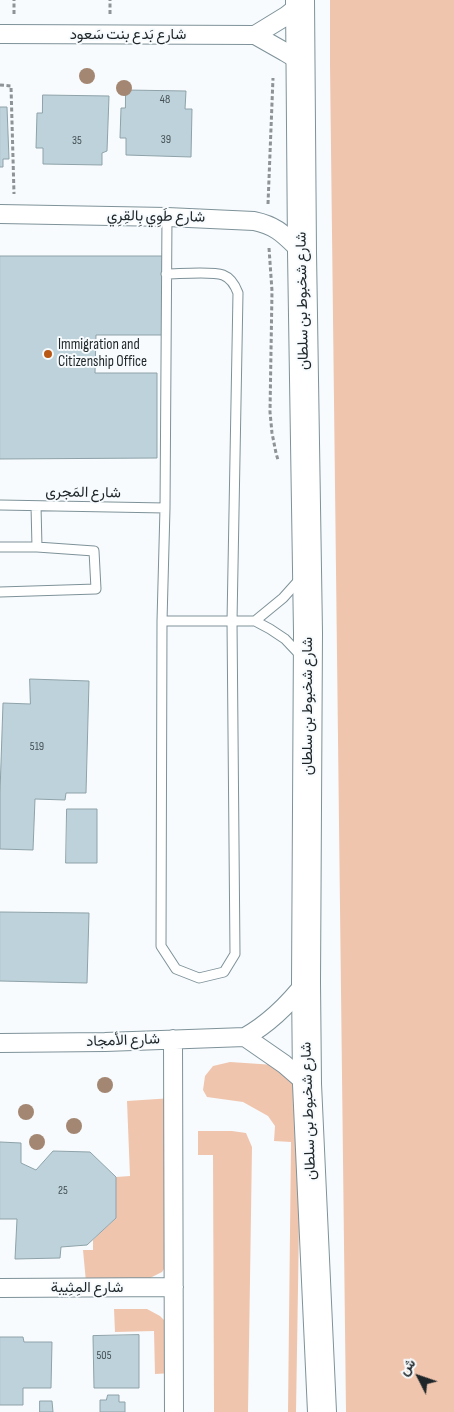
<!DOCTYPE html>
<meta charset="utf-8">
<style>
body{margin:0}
#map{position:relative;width:454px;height:1412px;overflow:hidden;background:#f7fbfd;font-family:"Sofia Sans Condensed",Vazirmatn,sans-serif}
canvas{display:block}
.north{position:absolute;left:394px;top:1352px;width:50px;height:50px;-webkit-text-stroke:4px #f7fbfd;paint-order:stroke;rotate:311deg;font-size:14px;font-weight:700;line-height:20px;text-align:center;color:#1e2629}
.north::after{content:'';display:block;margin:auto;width:18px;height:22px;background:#1e2629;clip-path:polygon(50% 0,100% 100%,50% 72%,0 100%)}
</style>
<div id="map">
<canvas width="454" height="1412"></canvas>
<div class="north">ش</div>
</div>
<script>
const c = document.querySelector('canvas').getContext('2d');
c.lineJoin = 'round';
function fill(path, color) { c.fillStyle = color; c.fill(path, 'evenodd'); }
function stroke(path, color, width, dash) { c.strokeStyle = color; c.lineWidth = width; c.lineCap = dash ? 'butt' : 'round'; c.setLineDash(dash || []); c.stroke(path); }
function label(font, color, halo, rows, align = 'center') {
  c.font = font + ' "Sofia Sans Condensed",Vazirmatn,sans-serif'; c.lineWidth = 4; c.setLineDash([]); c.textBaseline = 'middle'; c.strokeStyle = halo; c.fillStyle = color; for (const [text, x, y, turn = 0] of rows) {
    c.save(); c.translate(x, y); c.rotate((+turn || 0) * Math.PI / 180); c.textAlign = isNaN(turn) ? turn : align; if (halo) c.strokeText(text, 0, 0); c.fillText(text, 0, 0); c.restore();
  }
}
fill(new Path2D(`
 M330,0H454V1412H346L330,65Z
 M230,1062L275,1065L290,1076L301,1102L296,1412H288L291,1142L274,1141L275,1126L268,1116L243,1102L207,1097L203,1090L205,1076L213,1066Z
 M173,1098L172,1257L162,1272L146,1280L86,1282L83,1250H93V1240L116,1218V1177L130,1176L127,1101Z
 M198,1131H232L246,1133L252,1147L248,1412H214L213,1155H198Z
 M114,1309H147L160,1316L171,1327L174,1373L155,1374L154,1331L115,1332Z`), '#f0c5ae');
const building = new Path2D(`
 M126,90L186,91L185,109H192L191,157L126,155V138H120L121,108H125Z
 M43,95L109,96L107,151L102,153V165L43,164V148H36L37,113H42Z
 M0,107H7L9,159H3V167H0Z
 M0,256H164V335H96L95,373H157V458L0,459Z
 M30,679L89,681L86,793H66L65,800L35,799L33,850L0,849V792L3,703L30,704Z
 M67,809H97V863H66Z
 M0,912L89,913L87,983L0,981Z
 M0,1142L21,1143V1163L36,1170L53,1151L90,1152L116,1177V1218L87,1245L61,1247L60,1258L15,1259L17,1219H0Z
 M139,1335V1388H94L93,1336Z
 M0,1337H23L24,1342H52L51,1388H23V1405H0Z
 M108,1395H119V1402H125V1412H100V1400H106Z
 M40,1401H52L53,1412H40Z`);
fill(building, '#bdd2da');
stroke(building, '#8ea2a9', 1);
const lane = new Path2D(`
 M166,274C179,274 212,271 223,275C231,278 235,285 238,293L232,621L235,954L224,972L199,978L176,969L161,946L162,621L165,508L167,217
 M0,505L165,508
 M36,506L37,547
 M0,547H37L94,551L96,589L0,592
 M162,621H255L270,629L285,639L302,657
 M255,621L283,598L300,579`);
const street = new Path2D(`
 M0,34L255,35L285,52L300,61
 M255,35L286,16L300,5
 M0,214L167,217L254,221C278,226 285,236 302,252
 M245,1037L284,1064L307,1084
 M173,1039L174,1412
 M0,1043L105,1042L245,1037C270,1023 288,1005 306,982
 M0,1288L174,1287`);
const primary = new Path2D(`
 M300,0L302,252L308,633L306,982L307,1084L322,1412`);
stroke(lane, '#7e9299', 11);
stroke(street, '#7e9299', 20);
stroke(primary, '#7e9299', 30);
stroke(new Path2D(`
 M14,14V0
 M110,14V0
 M0,85L11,86L14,194
 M268,204L273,78
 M269,248L272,291L270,412L272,433L276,453L278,460`), '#8d9396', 3, [4, 2.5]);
stroke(lane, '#fff', 9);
stroke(street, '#fff', 18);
stroke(primary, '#fff', 28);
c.fillStyle = '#a48772';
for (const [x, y] of [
 [87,76],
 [124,88],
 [105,1085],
 [26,1112],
 [74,1126],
 [37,1142]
]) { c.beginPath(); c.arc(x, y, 8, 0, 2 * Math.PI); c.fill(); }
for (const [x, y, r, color] of [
 [48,354,5,"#b85814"]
]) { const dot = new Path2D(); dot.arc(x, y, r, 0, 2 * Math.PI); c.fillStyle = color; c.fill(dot); stroke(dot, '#f7fbfd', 2); }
label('12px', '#465155', null, [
 ["48",165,100],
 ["39",166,140],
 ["35",77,141],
 ["519",37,747],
 ["25",63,1191],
 ["505",104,1356]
]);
label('15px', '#1e2629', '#f7fbfd', [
 ["شارع بَدع بنت سَعود",128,35],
 ["شارع طَوِي بِالقِرِي",156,217,1],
 ["شارع شخبوط بن سلطان",303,301,-91],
 ["شارع المَجرى",83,493,1],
 ["شارع شخبوط بن سلطان",308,706,-90],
 ["شارع الأمجاد",123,1041,-2],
 ["شارع شخبوط بن سلطان",309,1111,-92],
 ["شارع المِثِيبة",87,1288]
]);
label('15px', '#1e2629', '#f7fbfd', [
 ["Immigration and",58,345],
 ["Citizenship Office",58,362]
], 'left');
</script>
